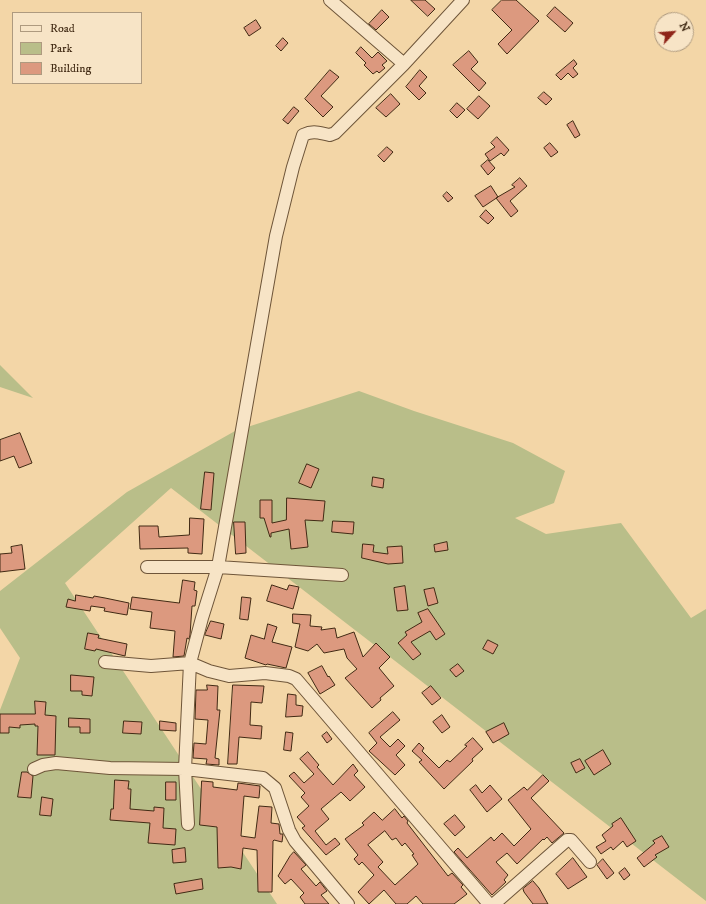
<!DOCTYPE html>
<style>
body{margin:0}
#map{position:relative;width:706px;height:904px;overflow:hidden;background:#f3d6a7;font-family:"IM FELL DW Pica",serif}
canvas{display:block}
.legend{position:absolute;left:12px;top:12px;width:130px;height:72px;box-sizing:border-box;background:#f7e4c6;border:1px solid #ae9a7f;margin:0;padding:5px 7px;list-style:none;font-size:12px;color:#412a14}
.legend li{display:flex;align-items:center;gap:8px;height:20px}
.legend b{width:20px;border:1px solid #ae9a7f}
.north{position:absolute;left:654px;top:12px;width:40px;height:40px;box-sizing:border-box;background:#f7e4c6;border:1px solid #ae9a7f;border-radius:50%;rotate:64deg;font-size:11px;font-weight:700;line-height:16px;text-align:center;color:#412a14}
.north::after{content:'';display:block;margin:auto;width:14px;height:18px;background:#8f2418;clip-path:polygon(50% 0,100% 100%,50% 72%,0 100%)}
</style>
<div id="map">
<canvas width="706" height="904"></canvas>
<ul class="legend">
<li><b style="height:5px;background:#f7e4c6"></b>Road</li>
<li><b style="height:11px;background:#b9be89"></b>Park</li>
<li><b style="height:11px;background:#dc997f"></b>Building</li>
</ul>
<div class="north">N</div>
</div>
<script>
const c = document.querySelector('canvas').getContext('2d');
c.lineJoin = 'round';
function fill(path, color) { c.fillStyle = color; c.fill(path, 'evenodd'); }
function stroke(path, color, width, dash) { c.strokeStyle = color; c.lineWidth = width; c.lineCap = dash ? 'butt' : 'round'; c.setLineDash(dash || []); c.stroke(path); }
fill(new Path2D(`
 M0,365L33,398L0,387Z
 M359,391L414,411L513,443L565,471L554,503L515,518L546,534L621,523L691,618L706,609V901L171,488L65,583L277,904H0V710L20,658L0,628V591L127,492L235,431Z`), '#b9be89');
const building = new Path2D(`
 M411,0H425L435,9L428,16Z
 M502,0H516L539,21L507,54L498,44L512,30L492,10Z
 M555,7L573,23L565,32L547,16Z
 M382,10L389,17L376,30L369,24Z
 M256,20L261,28L249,36L244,28Z
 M283,38L288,43L281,51L276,46Z
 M361,47L372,58L378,52L387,61L382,65L385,68L379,73L377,71L373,74L364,65L366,63L356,53Z
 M469,51L478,62L471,69L486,83L479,91L453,65Z
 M574,60L577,64L573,68L578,74L573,78L568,73L561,80L556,75Z
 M330,70L339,77L321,96L333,107L323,117L305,99Z
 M420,70L427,77L419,86L426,93L419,100L406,87Z
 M544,92L552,99L546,105L538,98Z
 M391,94L400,104L386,117L376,108Z
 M479,96L490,106L478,119L467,109Z
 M457,103L465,110L457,118L450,111Z
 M294,107L299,111L288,124L283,120Z
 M573,121L580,135L575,138L567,125Z
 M497,137L509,150L504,156L501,153L490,161L485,154L495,147L491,143Z
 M550,143L558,152L551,157L544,148Z
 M387,147L393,152L384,162L378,156Z
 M488,160L495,168L488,175L481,166Z
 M520,178L527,186L510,201L518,211L511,217L496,198L515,187L512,185Z
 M491,186L498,197L483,207L475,196Z
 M447,192L453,198L448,202L443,196Z
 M486,210L494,218L488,224L480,217Z
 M20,433L32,463L19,468L14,456L0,461V440Z
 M307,464L319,469L311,488L299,483Z
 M205,472L214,473L211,510L201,509Z
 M373,477L384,479L383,488L372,486Z
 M287,498L325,501L323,521L305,520L308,547L291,549L289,529L271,533V537H270L264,518H260V500H272V523L286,520Z
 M190,518L204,519L202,554L188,553V548L140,549L139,526H158L159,537L189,535Z
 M333,521L354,522L353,534L332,532Z
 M234,522H245L246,553L236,554Z
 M447,542L448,550L435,552L434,545Z
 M363,544L374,545L373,552L388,554L387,547L402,546L403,563L388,564L362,558Z
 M22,545L25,569L0,572V554L12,553L11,547Z
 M183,580L195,582L194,590L197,591L195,606H192L190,635L189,639L187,638L184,656L173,657L175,631L150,628L152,612L130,609L132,597L179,603Z
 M272,585L287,590L289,585L299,587L293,609L267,601Z
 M405,586L408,610L397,611L394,588Z
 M434,588L438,603L428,606L424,590Z
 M76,595L93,598L94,596L105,598L129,603L127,615L104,611L105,608L91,606L90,611L66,607L68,599L75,601Z
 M242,597L251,598L248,620L240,619Z
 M428,609L445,634L436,640L430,631L411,642L421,654L413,660L398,643L407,635L405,632L422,622L418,613Z
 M293,614L311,615L310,626L322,627L321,630L335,628L337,638L354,632L363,657L376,643L390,657L379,668L394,686L380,698L381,700L372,708L345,678L357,669L347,658L344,649L324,653L317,644L308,651L295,647L300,624L293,623Z
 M211,621L224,624L221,639L205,635Z
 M268,624L277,627L272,642L292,647L286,668L267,664L266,665L245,658L251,635L264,639Z
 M88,633L99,635L98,638L127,644L125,656L96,649L95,651L85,649Z
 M488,640L498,645L493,654L483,649Z
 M458,664L464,671L456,677L450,670Z
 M322,666L328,677L329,676L335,685L320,694L308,673Z
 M71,675L94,677L92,696L82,695V691H71Z
 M207,685L218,686L217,710H220L215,758L219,759V765L206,764L207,759L193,758L194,743L206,744L208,720L195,719L196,690H207Z
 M233,685L264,686L262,703L251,702L250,725L262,726L261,739L239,737L237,764H228Z
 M431,686L441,698L432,705L422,693Z
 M288,694L296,695V705L303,706L302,716L286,717Z
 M35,701L46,702L45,715L56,716L55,755H37L38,726H35V724L20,725V728L9,727V733H0V714H35Z
 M393,712L400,720L380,737L390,747L398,739L405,746L396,755L405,765L395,775L369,751L377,743L369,733Z
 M442,715L450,727L442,733L433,722Z
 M69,718L90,719V733H80V727H69Z
 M124,721L142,722L141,734L123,733Z
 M160,721L176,723V731L160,730Z
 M504,723L509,734L493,743L486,732Z
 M286,732L293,733L291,751L284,750Z
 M327,732L332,739L327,743L322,736Z
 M473,738L483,749L472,759L473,761L444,789L419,762L422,760L412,751L419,743L424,748L422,751L439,768L447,760L450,762L467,746L465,745Z
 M603,750L611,764L594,775L585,761Z
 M308,752L319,765L317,767L333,785L353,764L358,771L354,775L365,787L350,801L341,792L321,809L329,819L315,831L326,845L335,838L340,844L326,855L302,828L305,826L297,817L309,806L301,797L305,793L289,776L294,772L304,783L314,774L300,759Z
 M580,759L585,768L576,773L571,763Z
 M22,772H27L33,776L31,798L18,797Z
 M543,775L549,781L531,798L564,833L552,843L547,837L544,840L543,839L517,864L507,853L496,862L508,875L504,880L506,882L492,895L454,852L458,848L467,858L491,837L494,841L502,833L514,846L531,829L508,800L524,787L527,790Z
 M115,780L129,781L128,789H131L130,809L154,811V807L164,808L163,828L176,829L175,845L148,843L150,823L110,820L111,809H113Z
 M202,781L213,782V787L237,790L238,783L260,786L259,798L244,796L241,836L255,838L259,806L272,807L271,823L279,824L280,834H283L282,842L274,840L273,841L272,892H258L257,850L243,848L241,869L231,867L218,868L217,827L200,825Z
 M166,782H176V800H166Z
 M476,785L482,793L490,785L502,799L487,812L470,790Z
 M42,797L53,799L51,816L40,815Z
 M395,809L402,818L404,816L408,821L407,823L448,876L452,873L463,885L461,887L467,894L454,904H423L416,896L407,904H396L384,890L369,904L358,892L374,875L362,862L359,865L354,859L358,855L345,839L364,825L362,823L374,812L382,820ZM385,831L392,840L396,838L402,846L405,843L414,854L412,855L418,864L395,885L378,867L383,862L368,845Z
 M455,815L465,827L455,836L444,824Z
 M621,818L636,841L627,847L623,841L613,850L611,847L601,854L596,847L606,841L602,835L613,826L612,824Z
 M662,836L669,847L655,855L657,857L644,867L637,858L655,843L653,841Z
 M185,848L186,862L173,863L172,850Z
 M294,852L306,865L301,869L316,886L320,882L327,891L321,895L329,904H305L300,897L304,893L291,879L285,884L278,876L290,856Z
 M573,858L587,877L568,889L556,874Z
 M603,859L614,873L607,879L597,865Z
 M625,868L630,875L624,880L619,873Z
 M202,879L203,889L176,894L174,884Z
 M533,881L539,888L548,904H533L524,892L523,889Z`);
fill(building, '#dc997f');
stroke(building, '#412a14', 1);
const minor = new Path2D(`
 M330,0L404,64L463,0
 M147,567H218L342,575
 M105,662L151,666L190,663L209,671L229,676L265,673L289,676L296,679L489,904
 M34,769L43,765L56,763L110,768L185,769L263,778L275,788L289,830L295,841L348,904
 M188,824L185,769L190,663L202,618L218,567L276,236L293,167L303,135C314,130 319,133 330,135L335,133L404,64
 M494,904L567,840H571L590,862`);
stroke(minor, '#6e5539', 14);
stroke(minor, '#f7e4c6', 12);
</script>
